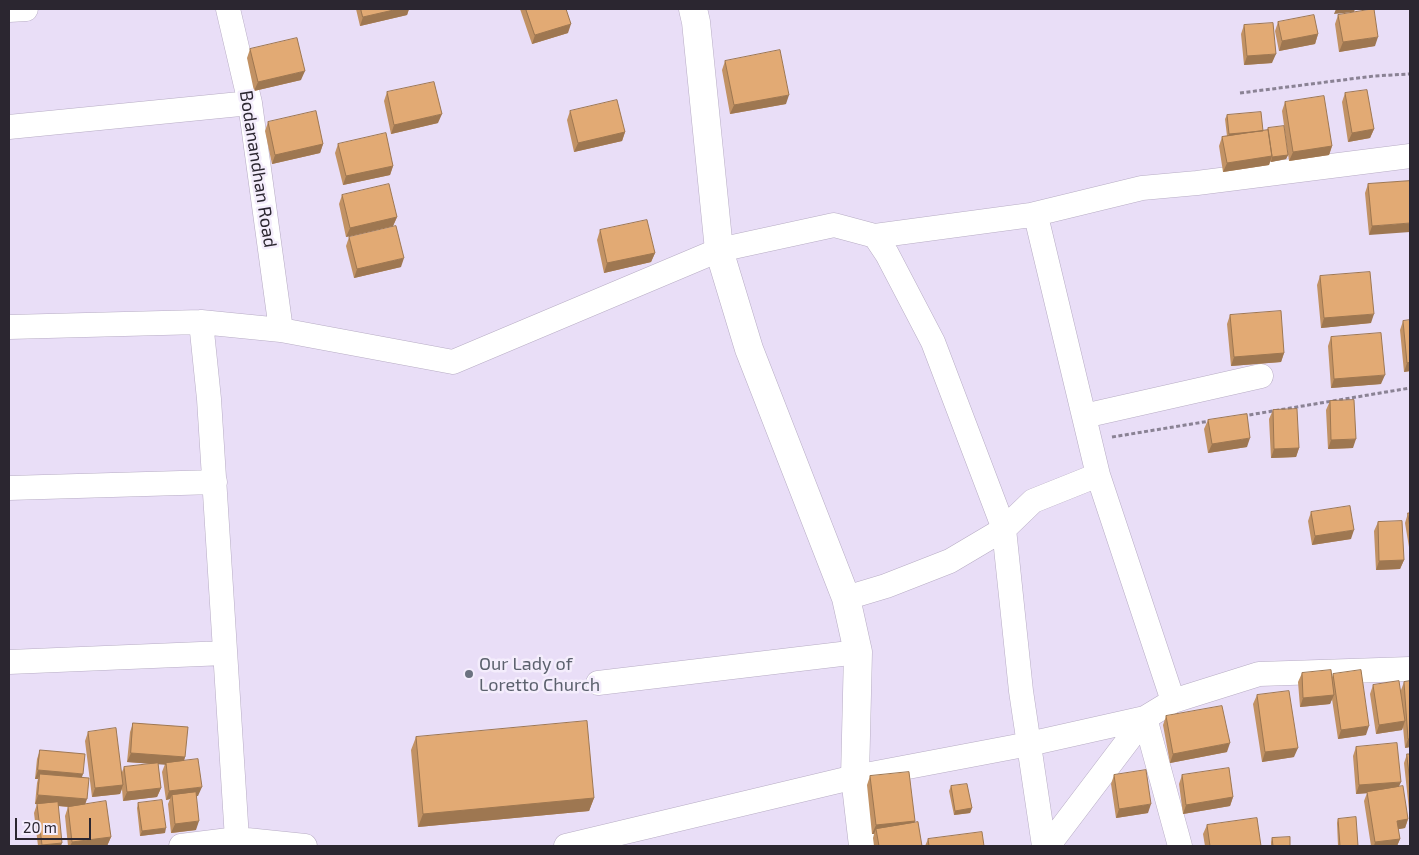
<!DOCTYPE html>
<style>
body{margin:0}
#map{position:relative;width:1419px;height:855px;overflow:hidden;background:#e9def7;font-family:"Exo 2",sans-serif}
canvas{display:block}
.frame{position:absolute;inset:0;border:10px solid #2b2630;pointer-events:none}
.scale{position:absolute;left:15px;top:818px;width:76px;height:22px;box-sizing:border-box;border:2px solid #2b2630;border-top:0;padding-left:6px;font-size:15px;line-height:18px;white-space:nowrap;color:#2b2630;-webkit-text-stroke:4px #f4edfc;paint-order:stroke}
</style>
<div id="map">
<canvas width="1419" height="855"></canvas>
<div class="frame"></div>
<div class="scale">20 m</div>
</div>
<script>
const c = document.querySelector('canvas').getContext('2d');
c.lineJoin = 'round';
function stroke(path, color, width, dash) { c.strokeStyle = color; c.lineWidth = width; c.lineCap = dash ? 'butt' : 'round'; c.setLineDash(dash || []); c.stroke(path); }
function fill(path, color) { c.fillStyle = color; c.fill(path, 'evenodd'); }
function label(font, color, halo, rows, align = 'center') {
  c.font = font + ' "Exo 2",sans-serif'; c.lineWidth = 5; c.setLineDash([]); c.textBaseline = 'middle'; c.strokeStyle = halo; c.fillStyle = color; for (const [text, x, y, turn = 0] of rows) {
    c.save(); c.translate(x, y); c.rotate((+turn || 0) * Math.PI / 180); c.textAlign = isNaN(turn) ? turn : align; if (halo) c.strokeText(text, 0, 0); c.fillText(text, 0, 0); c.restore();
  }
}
const minor = new Path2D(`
 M228,9L250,103L281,330
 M9,10L26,9
 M9,127L250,103
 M875,236L1031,215
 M201,322L209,399L237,839
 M9,327L201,322L281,330L453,362L719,250L834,225L875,236L887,254L933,342L1004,529L1021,691L1044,846
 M1084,416L1261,376
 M9,488L215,482
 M846,598L886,586L950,561L1004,529L1033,501L1098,475
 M9,662L225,653
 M598,683L858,652
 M1173,701L1098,475L1036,216L1031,215L1142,188L1197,183L1410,156
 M181,846L237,839L305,846
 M566,846L855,777L1029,744L1145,718L1180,846
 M1048,846L1145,718L1173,701L1259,674L1410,669`);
const tertiary = new Path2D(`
 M693,9L696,22L719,250L749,349L846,598L858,652L855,777L863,846`);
stroke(minor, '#b7acc4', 25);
stroke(tertiary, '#b7acc4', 29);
stroke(new Path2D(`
 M1240,93L1374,76L1410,74
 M1243,416L1410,388
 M1112,437L1210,421`), '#8a8294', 3, [4, 2.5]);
stroke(minor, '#fff', 24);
stroke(tertiary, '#fff', 28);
fill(new Path2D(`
 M356,9H409L407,15L360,26Z
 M520,9H566L568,33L532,44Z
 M1338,15L1375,46L1339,52L1335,24Z
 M1278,22L1318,34L1315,44L1279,51L1275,31Z
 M1244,25L1272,63L1244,65L1241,34Z
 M250,49L301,80L254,91L247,58Z
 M725,61L786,104L730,114L722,70Z
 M387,92L438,123L391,134L384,101Z
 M1345,93L1374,129L1370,138L1348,142L1342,102Z
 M1285,102L1332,146L1329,155L1289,161L1282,111Z
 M570,111L625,132L622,141L574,152L567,120Z
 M1227,115L1263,131L1267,130L1268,128L1288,155L1286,159L1271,162L1270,161L1269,165L1223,172L1219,146L1222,137L1227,136L1225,119Z
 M268,122L323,144L320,153L272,164L265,131Z
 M338,144L393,166L390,175L343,185L335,153Z
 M1410,181L1369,235L1365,193L1368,184Z
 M342,195L397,217L393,226L346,237L339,204Z
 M600,230L655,253L651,262L604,273L597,240Z
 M349,237L401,267L354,278L346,246Z
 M1320,276L1371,323L1321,328L1317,285Z
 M1230,315L1284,353L1281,362L1231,366L1227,324Z
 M1403,321L1410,371L1404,372L1400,330Z
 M1331,337L1381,384L1331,388L1328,346Z
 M1330,401L1353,448L1328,449L1326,410Z
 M1273,410L1299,448L1296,457L1271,458L1269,419Z
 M1208,420L1247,447L1208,453L1204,429Z
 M1311,512L1351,539L1312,545L1308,521Z
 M1408,513H1410V546L1409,547L1405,523Z
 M1378,522L1404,560L1400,569L1376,570L1374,531Z
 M1302,673L1332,677L1333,674L1366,735L1338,739L1332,699L1330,704L1300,707L1298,682Z
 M1404,682L1410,747L1405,748L1403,727L1402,730L1376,734L1370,694L1373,685L1401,690Z
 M1257,695L1294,757L1262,762L1253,704Z
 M1166,716L1227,752L1170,763L1163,725Z
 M133,723L185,757L184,761L198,796H196V830L171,833L168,804L170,799L166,800L162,772L165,764H158L161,788L157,797L123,801L122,789L120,794L92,797L85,741L88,732L122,772L124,767L154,764L127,762L130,732Z
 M416,737L594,798L589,811L418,827L411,750Z
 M1356,747L1399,787L1408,819L1405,828L1398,829L1400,839L1397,846H1371L1364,801L1367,793L1356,794L1353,756Z
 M40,750L82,777L85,804L111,837L107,846H68L65,816L68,807L58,806L61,846H38L34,813L37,804H35L37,783L38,779H35L37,759Z
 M1407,754H1410V810H1409L1404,763Z
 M1114,775L1148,813L1116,818L1111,784Z
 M1182,775L1233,797L1230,806L1183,814L1179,784Z
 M870,776L915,821L914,823L922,846H874L873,838L874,834H872L867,785Z
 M951,786L972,808L970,813L954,815L949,791Z
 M138,803L165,833L140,836L137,808Z
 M1338,819L1358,846H1338L1337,823Z
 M1207,825L1261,846H1205L1203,834Z
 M1272,838L1290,846H1271V842Z
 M928,839L984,846H925Z`), '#c29264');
fill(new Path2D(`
 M398,9H409L407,15L360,26L363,17Z
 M1336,9H1355L1354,12L1334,14Z
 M571,24L568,33L532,44L535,35Z
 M1318,34L1315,44L1279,51L1282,41Z
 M1378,37L1375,46L1339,52L1343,42Z
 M1276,54L1272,63L1244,65L1247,56Z
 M305,71L301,80L254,91L258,82Z
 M789,95L786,104L730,114L734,105Z
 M442,114L438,123L391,134L394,125Z
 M1374,129L1370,138L1348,142L1352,133Z
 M1263,131L1227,138L1229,134Z
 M625,132L622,141L574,152L578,143Z
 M323,144L320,153L272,164L275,155Z
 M1332,146L1329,155L1289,161L1293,152Z
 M1288,155L1286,159L1271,162L1272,157Z
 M1272,156L1269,165L1223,172L1227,163Z
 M393,166L390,175L343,185L346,176Z
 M397,217L393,226L346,237L350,228Z
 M1410,223V232L1369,235L1372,226Z
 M655,253L651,262L604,273L607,263Z
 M404,258L401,267L354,278L357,269Z
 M1374,314L1371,323L1321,328L1324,318Z
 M1284,353L1281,362L1231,366L1234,357Z
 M1410,362V371L1404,372L1407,363Z
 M1385,375L1381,384L1331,388L1334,379Z
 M1250,438L1247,447L1208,453L1212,444Z
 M1356,439L1353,448L1328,449L1331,440Z
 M1299,448L1296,457L1271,458L1274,449Z
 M1354,530L1351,539L1312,545L1315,536Z
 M1404,560L1400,569L1376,570L1379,561Z
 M1334,695L1330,704L1300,707L1303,698Z
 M1405,721L1402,730L1376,734L1379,725Z
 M1369,726L1366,735L1338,739L1341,730Z
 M1408,739H1410V747L1405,748Z
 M1230,743L1227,752L1170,763L1173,754Z
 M1298,748L1294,757L1262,762L1265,752Z
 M131,753L185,757L182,766L127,762Z
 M38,770L83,774L80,783L40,774L38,779H35Z
 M1401,782L1397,791L1356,794L1359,785Z
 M123,785L120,794L92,797L95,788Z
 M202,787L198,796L172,799V795L170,799L166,800L169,791Z
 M161,788L157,797L123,801L127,792Z
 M38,795L87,799L84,808L35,804Z
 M1233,797L1230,806L1183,814L1186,805Z
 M594,798L589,811L418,827L423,814Z
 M1151,804L1148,813L1116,818L1119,809Z
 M972,808L970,813L954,815L955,811Z
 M1408,819L1405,828L1394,830L1397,821Z
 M199,821L196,830L171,833L175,824Z
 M915,821L911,830L876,829L874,834H872L876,825Z
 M166,828L165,833L140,836L142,831Z
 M111,837L107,846H70L72,842Z
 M1400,839L1397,846H1374L1375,842Z
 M62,843L61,846H41L42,845Z`), '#9e7751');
const building = new Path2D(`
 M361,9H398L363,17Z
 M526,9H566L571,24L535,35Z
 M1374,9L1378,37L1343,42L1338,15Z
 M1314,15L1318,34L1282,41L1278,22Z
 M1273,23L1276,54L1247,56L1244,25Z
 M297,38L305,71L258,82L250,49Z
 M780,50L789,95L734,105L725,61Z
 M434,82L442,114L394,125L387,92Z
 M1367,90L1374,129L1352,133L1345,93Z
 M1324,96L1332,146L1293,152L1285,102Z
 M617,100L625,132L578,143L570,111Z
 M316,111L323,144L275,155L268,122Z
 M1261,112L1263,131L1229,134L1227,115Z
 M1284,126L1288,155L1272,157L1268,128Z
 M1268,130L1272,156L1227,163L1222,137Z
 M386,133L393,166L346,176L338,144Z
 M1410,181V223L1372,226L1368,184Z
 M389,184L397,217L350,228L342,195Z
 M647,220L655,253L607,263L600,230Z
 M396,226L404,258L357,269L349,237Z
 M1370,272L1374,314L1324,318L1320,276Z
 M1281,311L1284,353L1234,357L1230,315Z
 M1410,320V362L1407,363L1403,321Z
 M1381,333L1385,375L1334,379L1331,337Z
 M1354,400L1356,439L1331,440L1330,401Z
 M1297,409L1299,448L1274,449L1273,410Z
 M1247,414L1250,438L1212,444L1208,420Z
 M1350,506L1354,530L1315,536L1311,512Z
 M1408,513H1410V527Z
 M1402,521L1404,560L1379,561L1378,522Z
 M1331,670L1334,695L1303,698L1302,673Z
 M1361,670L1369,726L1341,730L1333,674Z
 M1399,681L1405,721L1379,725L1373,685Z
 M1410,681V739H1408L1404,682Z
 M1289,691L1298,748L1265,752L1257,695Z
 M1222,706L1230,743L1173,754L1166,716Z
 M587,721L594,798L423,814L416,737Z
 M133,723L188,727L185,757L131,753Z
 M116,728L123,785L95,788L88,732Z
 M1397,743L1401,782L1359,785L1356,747Z
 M40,750L85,754L83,774L38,770Z
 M1407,754H1410V782Z
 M198,759L202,787L169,791L166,763Z
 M158,763L161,788L127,792L124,767Z
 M1229,768L1233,797L1186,805L1182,775Z
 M1146,770L1151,804L1119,809L1114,775Z
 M909,772L915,821L876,825L870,776Z
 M40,774L89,778L87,799L38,795Z
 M967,784L972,808L955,811L951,786Z
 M1403,786L1408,819L1397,821L1400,839L1375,842L1367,792Z
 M196,792L199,821L175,824L172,795Z
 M162,800L166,828L142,831L138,803Z
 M106,801L111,837L72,842L68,807Z
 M58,802L62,843L42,845L37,804Z
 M1356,817L1358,846H1340L1338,819Z
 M1257,818L1261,846H1210L1207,825Z
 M918,822L922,846H879L876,829Z
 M982,832L984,846H929L928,839Z
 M1290,837V846H1273L1272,838Z`);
fill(building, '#e2aa74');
stroke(building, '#9e7751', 1);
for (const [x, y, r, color] of [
 [469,674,5,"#6b7280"]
]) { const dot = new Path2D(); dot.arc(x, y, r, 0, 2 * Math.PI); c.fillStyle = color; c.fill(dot); stroke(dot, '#f4edfc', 2); }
label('18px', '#2b2630', '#f4edfc', [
 ["Bodanandhan Road",258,169,81]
]);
label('18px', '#5b616d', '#f4edfc', [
 ["Our Lady of",479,664],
 ["Loretto Church",479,685]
], 'left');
</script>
